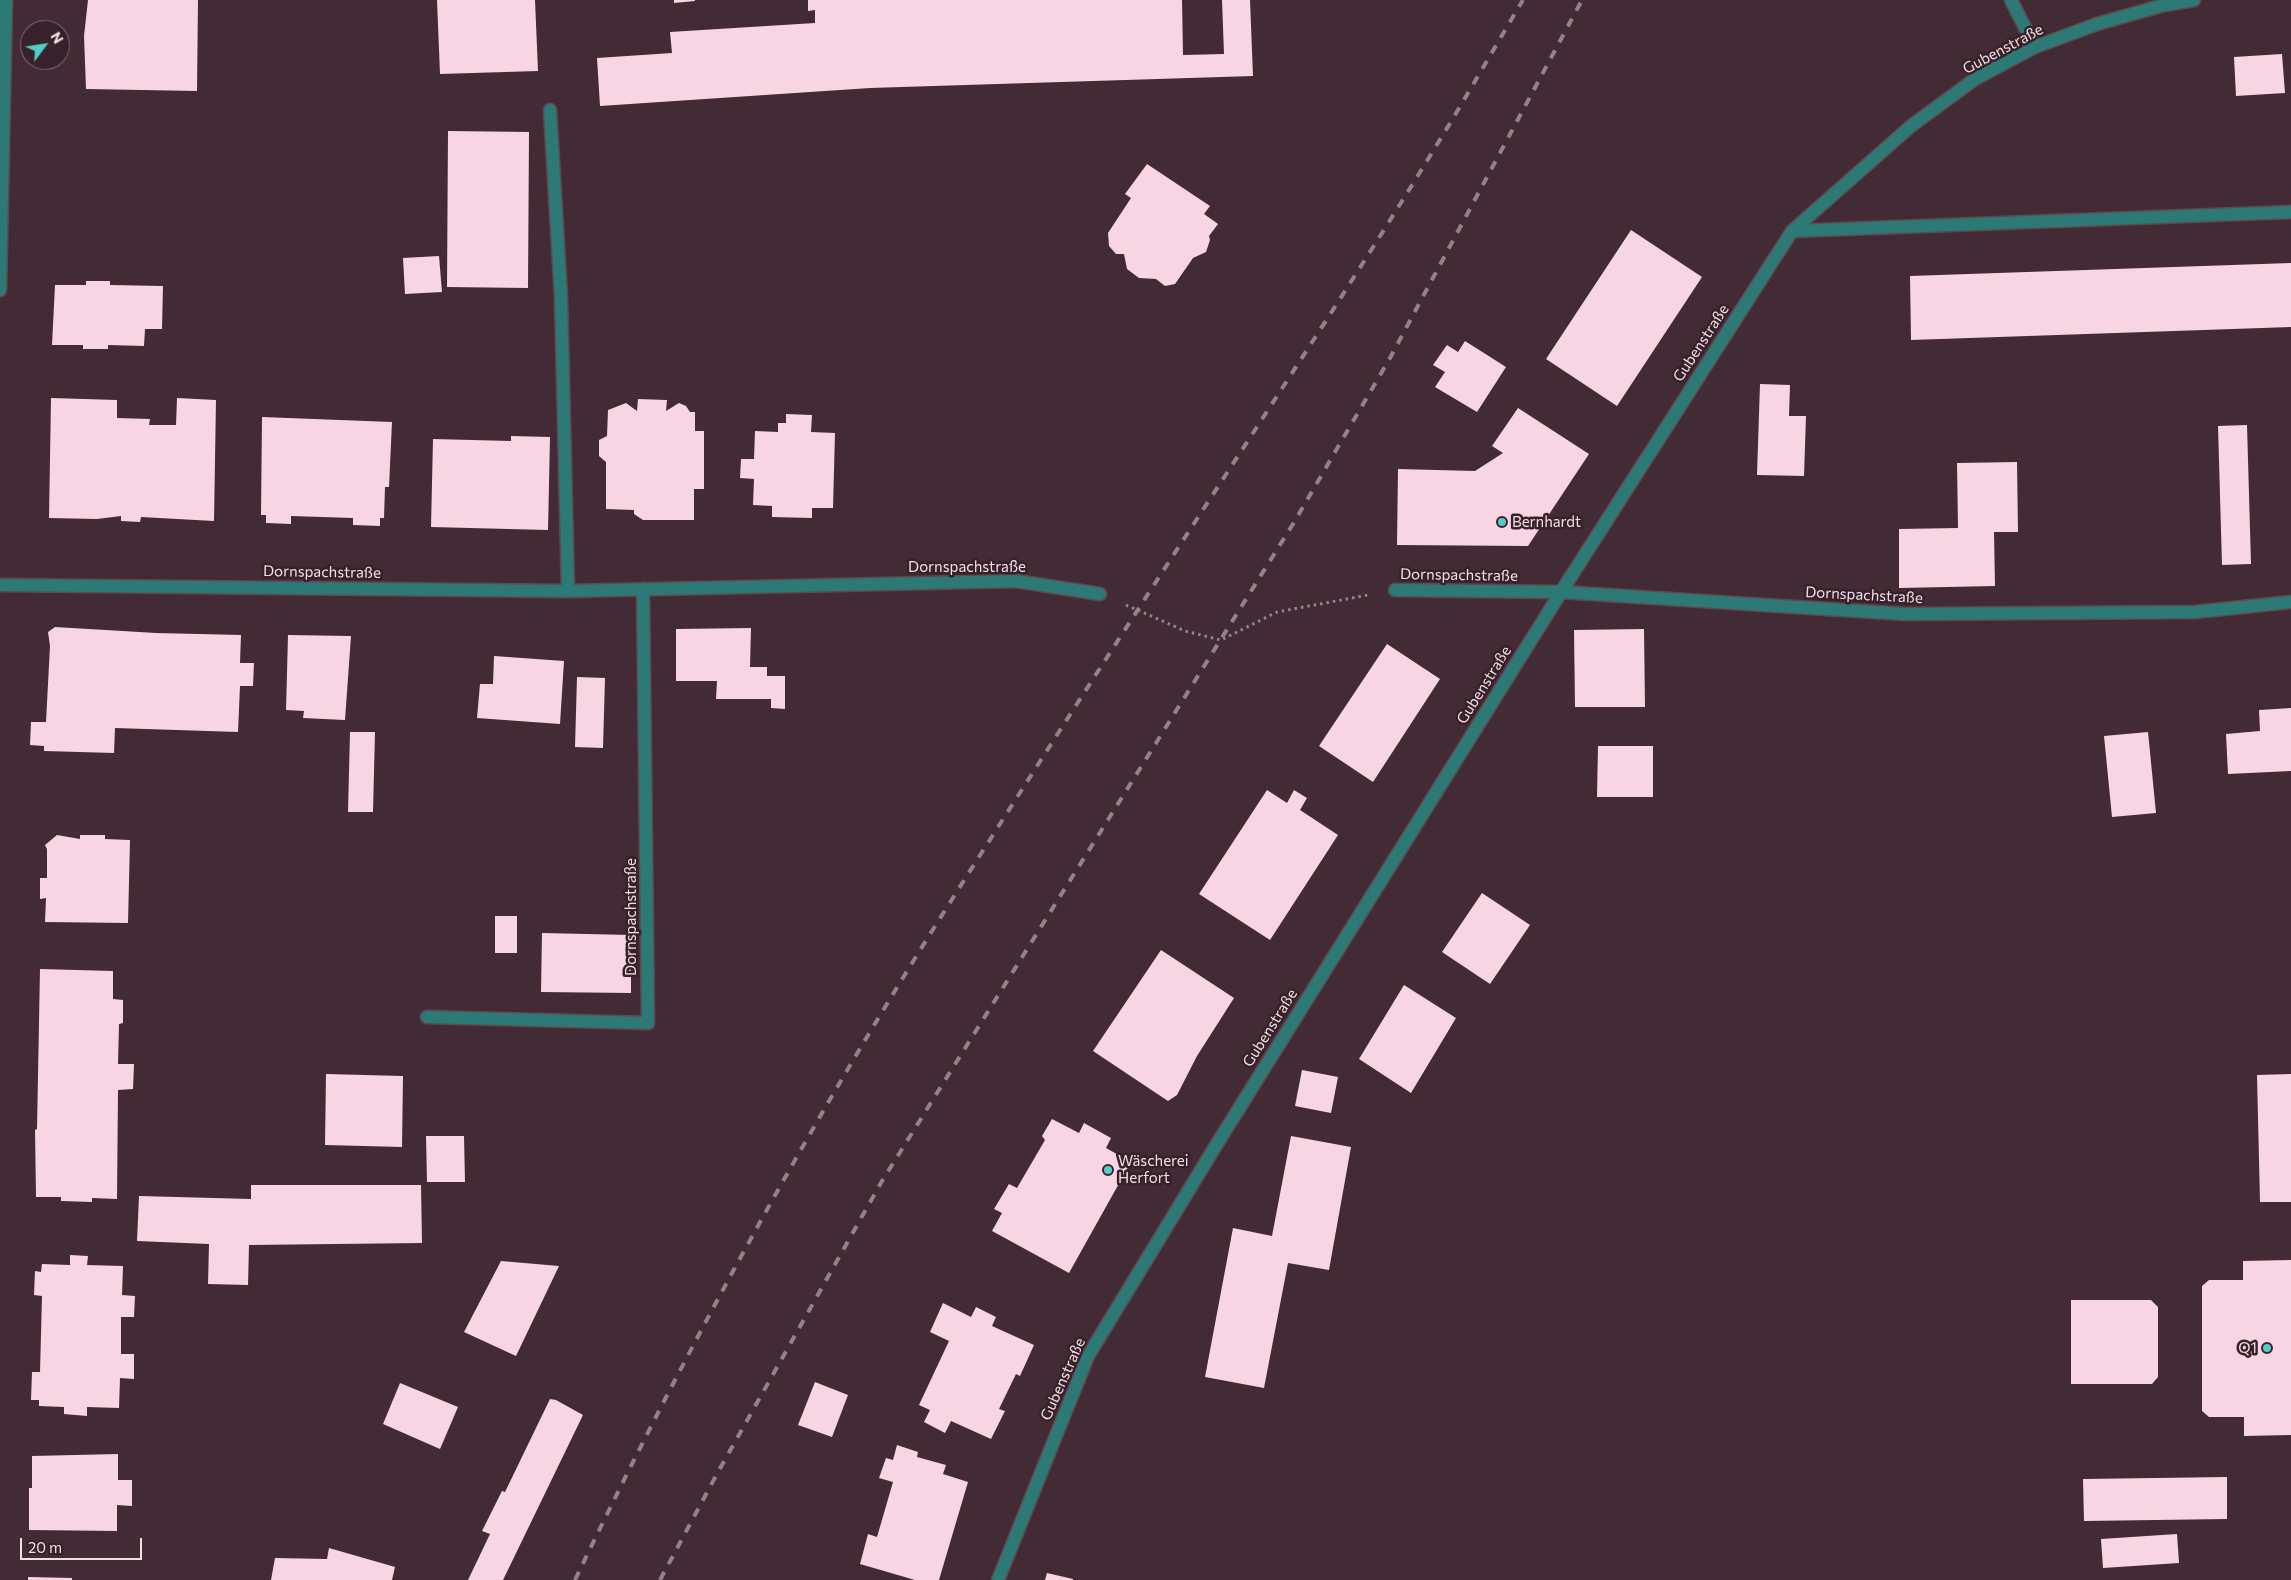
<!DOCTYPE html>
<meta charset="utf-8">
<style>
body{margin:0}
#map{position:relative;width:2291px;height:1580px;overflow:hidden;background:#432b35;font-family:Commissioner,sans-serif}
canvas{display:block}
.north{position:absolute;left:20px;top:20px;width:50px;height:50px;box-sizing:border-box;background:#38212b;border:1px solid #826d75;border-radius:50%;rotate:59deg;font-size:14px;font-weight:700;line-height:20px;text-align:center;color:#f0e0e5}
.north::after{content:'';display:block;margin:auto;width:18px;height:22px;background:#54cdc8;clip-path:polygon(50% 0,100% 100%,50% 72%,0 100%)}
.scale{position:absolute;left:20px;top:1538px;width:122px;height:22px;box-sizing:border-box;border:2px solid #f0e0e5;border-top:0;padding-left:6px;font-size:15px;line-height:18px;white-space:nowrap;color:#f0e0e5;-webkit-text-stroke:4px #38212b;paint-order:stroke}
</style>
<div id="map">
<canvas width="2291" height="1580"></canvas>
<div class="north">N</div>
<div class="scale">20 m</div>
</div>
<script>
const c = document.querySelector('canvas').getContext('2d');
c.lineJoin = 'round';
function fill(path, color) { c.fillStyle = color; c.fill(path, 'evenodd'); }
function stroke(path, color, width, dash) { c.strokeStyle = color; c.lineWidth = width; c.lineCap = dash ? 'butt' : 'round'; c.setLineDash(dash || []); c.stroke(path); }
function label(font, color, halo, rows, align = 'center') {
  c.font = font + ' Commissioner,sans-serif'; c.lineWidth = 5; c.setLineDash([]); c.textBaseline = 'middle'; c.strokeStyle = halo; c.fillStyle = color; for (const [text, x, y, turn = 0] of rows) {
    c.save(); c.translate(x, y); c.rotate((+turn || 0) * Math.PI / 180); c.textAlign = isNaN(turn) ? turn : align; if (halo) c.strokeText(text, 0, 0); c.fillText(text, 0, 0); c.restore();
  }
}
fill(new Path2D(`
 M88,0H198L197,91L86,89L84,36Z
 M437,0H535L538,71L440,74Z
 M674,0H695V1L674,3Z
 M808,0H1182L1183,55L1224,54L1222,0H1250L1253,76L870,88L600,106L597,58L672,53L670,32L815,23V10L808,11Z
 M2282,54L2285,93L2236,96L2234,57Z
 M448,131L529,132L528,288L447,287Z
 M1147,164L1210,206L1204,214L1218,224L1209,236L1210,240L1206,252L1193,258L1175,284L1165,286L1156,279L1139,278L1127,269L1124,254H1116L1109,246L1108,233L1131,198L1125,194Z
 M1631,230L1702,277L1617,406L1546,359Z
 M439,256L442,292L405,294L403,258Z
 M2291,263V327L1911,340L1910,276Z
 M86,281H110V285L163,286L162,329H145L144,346L108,345V349H83V345H52L55,285H86Z
 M1465,341L1506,367L1477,412L1435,387L1445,372L1433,365L1447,345L1458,352Z
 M1760,384L1790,385L1789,416H1806L1804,476L1757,475Z
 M51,398L117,400V418L150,419L149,425H176L177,398L216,400L214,521L141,517L140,522L121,521V516L97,519L49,518Z
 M638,399L667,400L666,411L679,403L686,406L690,412H695V431H704V489H694V520H643L634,514V510L606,509V462L599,456V440L607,436L608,410L626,403L637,411Z
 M1518,408L1589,454L1528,546L1397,545L1398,469L1475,471L1503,453L1492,446Z
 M786,414L812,415L811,432L835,433L833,508H812V518L772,517V506L753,505L754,479L740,478L741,459H754L755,431L778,432V423H786Z
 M262,417L392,422L389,487H385L384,518H380V526L353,525V518L291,516V524L266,523V515H261Z
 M2247,425L2251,564L2222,565L2218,426Z
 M511,436L550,437L548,530L431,527L433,439L511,441Z
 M2017,462L2018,532H1994L1995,586L1899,588V529L1958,528L1957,463Z
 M55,627L156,633L241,635L240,663H254L253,686H240L238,732L115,728L114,753L44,751V746L30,745L31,722H46L50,646L48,632Z
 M751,628L750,667H767V676H785V709L771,708V699H716L717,681H676V629Z
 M1644,629L1645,707H1575L1574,630Z
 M288,635L351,636L345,720L303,718L304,711L286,710Z
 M1387,644L1440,679L1373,782L1319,746Z
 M494,656L564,661L560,724L477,718L480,684H493Z
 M577,677L605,678L603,748L575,747Z
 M2291,708V771L2228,774L2226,734L2260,731L2259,710Z
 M350,732H375L373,812H348Z
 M2148,732L2156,813L2112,817L2104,736Z
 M1598,746H1653V797H1597Z
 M1267,790L1287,803L1294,790L1307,798L1300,810L1338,835L1270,940L1199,894Z
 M57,835L80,839V835H105V839L130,840L128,923L45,922L46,898L40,899V878H47V849L45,845Z
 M1482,893L1530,925L1490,984L1442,952Z
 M495,916H517V953H495Z
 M542,933L631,935V993L541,992Z
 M1161,950L1234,998L1197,1056L1177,1095L1168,1101L1093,1051Z
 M40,969L113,971V999L123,1000V1023L119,1024L118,1064H134L133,1089L118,1090L117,1199L92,1198V1202L61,1201V1197H36L35,1130L37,1129Z
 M1404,985L1456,1018L1411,1093L1359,1059Z
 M1302,1070L1338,1077L1331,1113L1295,1106Z
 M326,1074L403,1076L402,1147L325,1145Z
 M2291,1074V1202H2260L2257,1075Z
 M1052,1119L1079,1133L1084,1123L1111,1138L1106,1148L1131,1162L1069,1273L992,1231L1002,1213L994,1209L1009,1184L1017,1188L1045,1140L1042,1136Z
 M426,1136H464L465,1182H427Z
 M1291,1136L1351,1147L1329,1270L1288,1263L1264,1388L1205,1377L1233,1228L1272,1236Z
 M251,1185H421L422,1243L249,1245L248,1285L208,1284L209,1244L137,1241L139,1196L251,1199Z
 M70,1255L88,1256L87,1265L123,1266L122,1295L135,1296L134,1317H121V1354H134V1379L120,1378L119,1408L87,1407V1416L64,1414V1407L39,1406V1400H31L32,1372H40L42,1296L34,1295L35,1271L41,1272L42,1264L70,1265Z
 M2291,1260V1435L2244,1436V1417H2209L2202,1411V1286L2209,1280H2243V1261Z
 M501,1261L559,1266L516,1356L464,1332Z
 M2071,1300H2151L2158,1307V1377L2152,1384H2071Z
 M943,1303L971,1317L976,1307L996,1317L992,1326L1034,1345L1020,1376L1016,1374L999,1409L1005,1411L991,1439L951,1421L945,1433L924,1422L930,1410L919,1405L949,1341L930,1332Z
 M815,1382L848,1395L832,1437L798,1425Z
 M400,1383L458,1407L440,1449L383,1424Z
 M550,1399L556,1400L583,1415L503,1580H468L490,1534L482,1531L502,1491L505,1492Z
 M897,1445L918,1452L917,1457L946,1465L943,1474L968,1482L939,1580H915L860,1564L868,1534L877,1537L893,1482L879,1478L886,1458L893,1460Z
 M118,1454V1480H132V1506L117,1505V1531L29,1530V1488H32V1456Z
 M2227,1477V1519L2084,1521L2083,1479Z
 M2177,1534L2179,1563L2103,1568L2101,1539Z
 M329,1548L395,1567L392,1580H271L275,1558L327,1559Z
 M1047,1573L1073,1579V1580H1045Z
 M28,1577L72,1578V1580H28Z`), '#f8d5e2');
const service = new Path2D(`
 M2011,0L2035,47
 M550,110L561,297L568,591
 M1792,231L2291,212`);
const minor = new Path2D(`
 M0,290L6,0
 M0,585L568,591L1016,581L1100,594
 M1395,590L1561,592L1905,614L2195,612L2291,602
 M427,1017L648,1023L643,589
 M998,1580L1088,1356L1215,1147L1561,592L1792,231L1911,126L1975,79L2035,47L2097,24L2164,5L2194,0`);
stroke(service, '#5f4851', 15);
stroke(minor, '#5f4851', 15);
stroke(new Path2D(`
 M1126,605L1185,631L1221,640L1277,612L1368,595`), '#98848c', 3, [2.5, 4]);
stroke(service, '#2c7976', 12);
stroke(minor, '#2c7976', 12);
stroke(new Path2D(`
 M575,1580C682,1357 801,1140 932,931C1028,779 1125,629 1223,479C1294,370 1365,262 1433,151C1464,101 1493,50 1523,0
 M660,1580L718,1472L882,1181L1293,524L1390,358L1582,0`), '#958189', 4, [9, 9]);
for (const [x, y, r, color] of [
 [1502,522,5,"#54cdc8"],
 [1108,1170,5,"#54cdc8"],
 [2267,1348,5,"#54cdc8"]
]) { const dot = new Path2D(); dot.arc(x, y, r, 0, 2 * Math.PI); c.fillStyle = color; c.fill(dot); stroke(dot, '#38212b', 2); }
label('15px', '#f0e0e5', '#38212b', [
 ["Gubenstraße",2003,49,-28],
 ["Gubenstraße",1701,343,-57],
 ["Dornspachstraße",967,567],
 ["Dornspachstraße",322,572,1],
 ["Dornspachstraße",1459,575,1],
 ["Dornspachstraße",1864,595,3],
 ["Gubenstraße",1484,685,-58],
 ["Dornspachstraße",631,917,-90],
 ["Gubenstraße",1270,1028,-58],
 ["Gubenstraße",1063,1379,-66]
]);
label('15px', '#f0e0e5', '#38212b', [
 ["Bernhardt",1512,522],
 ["Wäscherei",1118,1161],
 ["Herfort",1118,1178],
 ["Q1",2257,1348,"right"]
], 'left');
</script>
